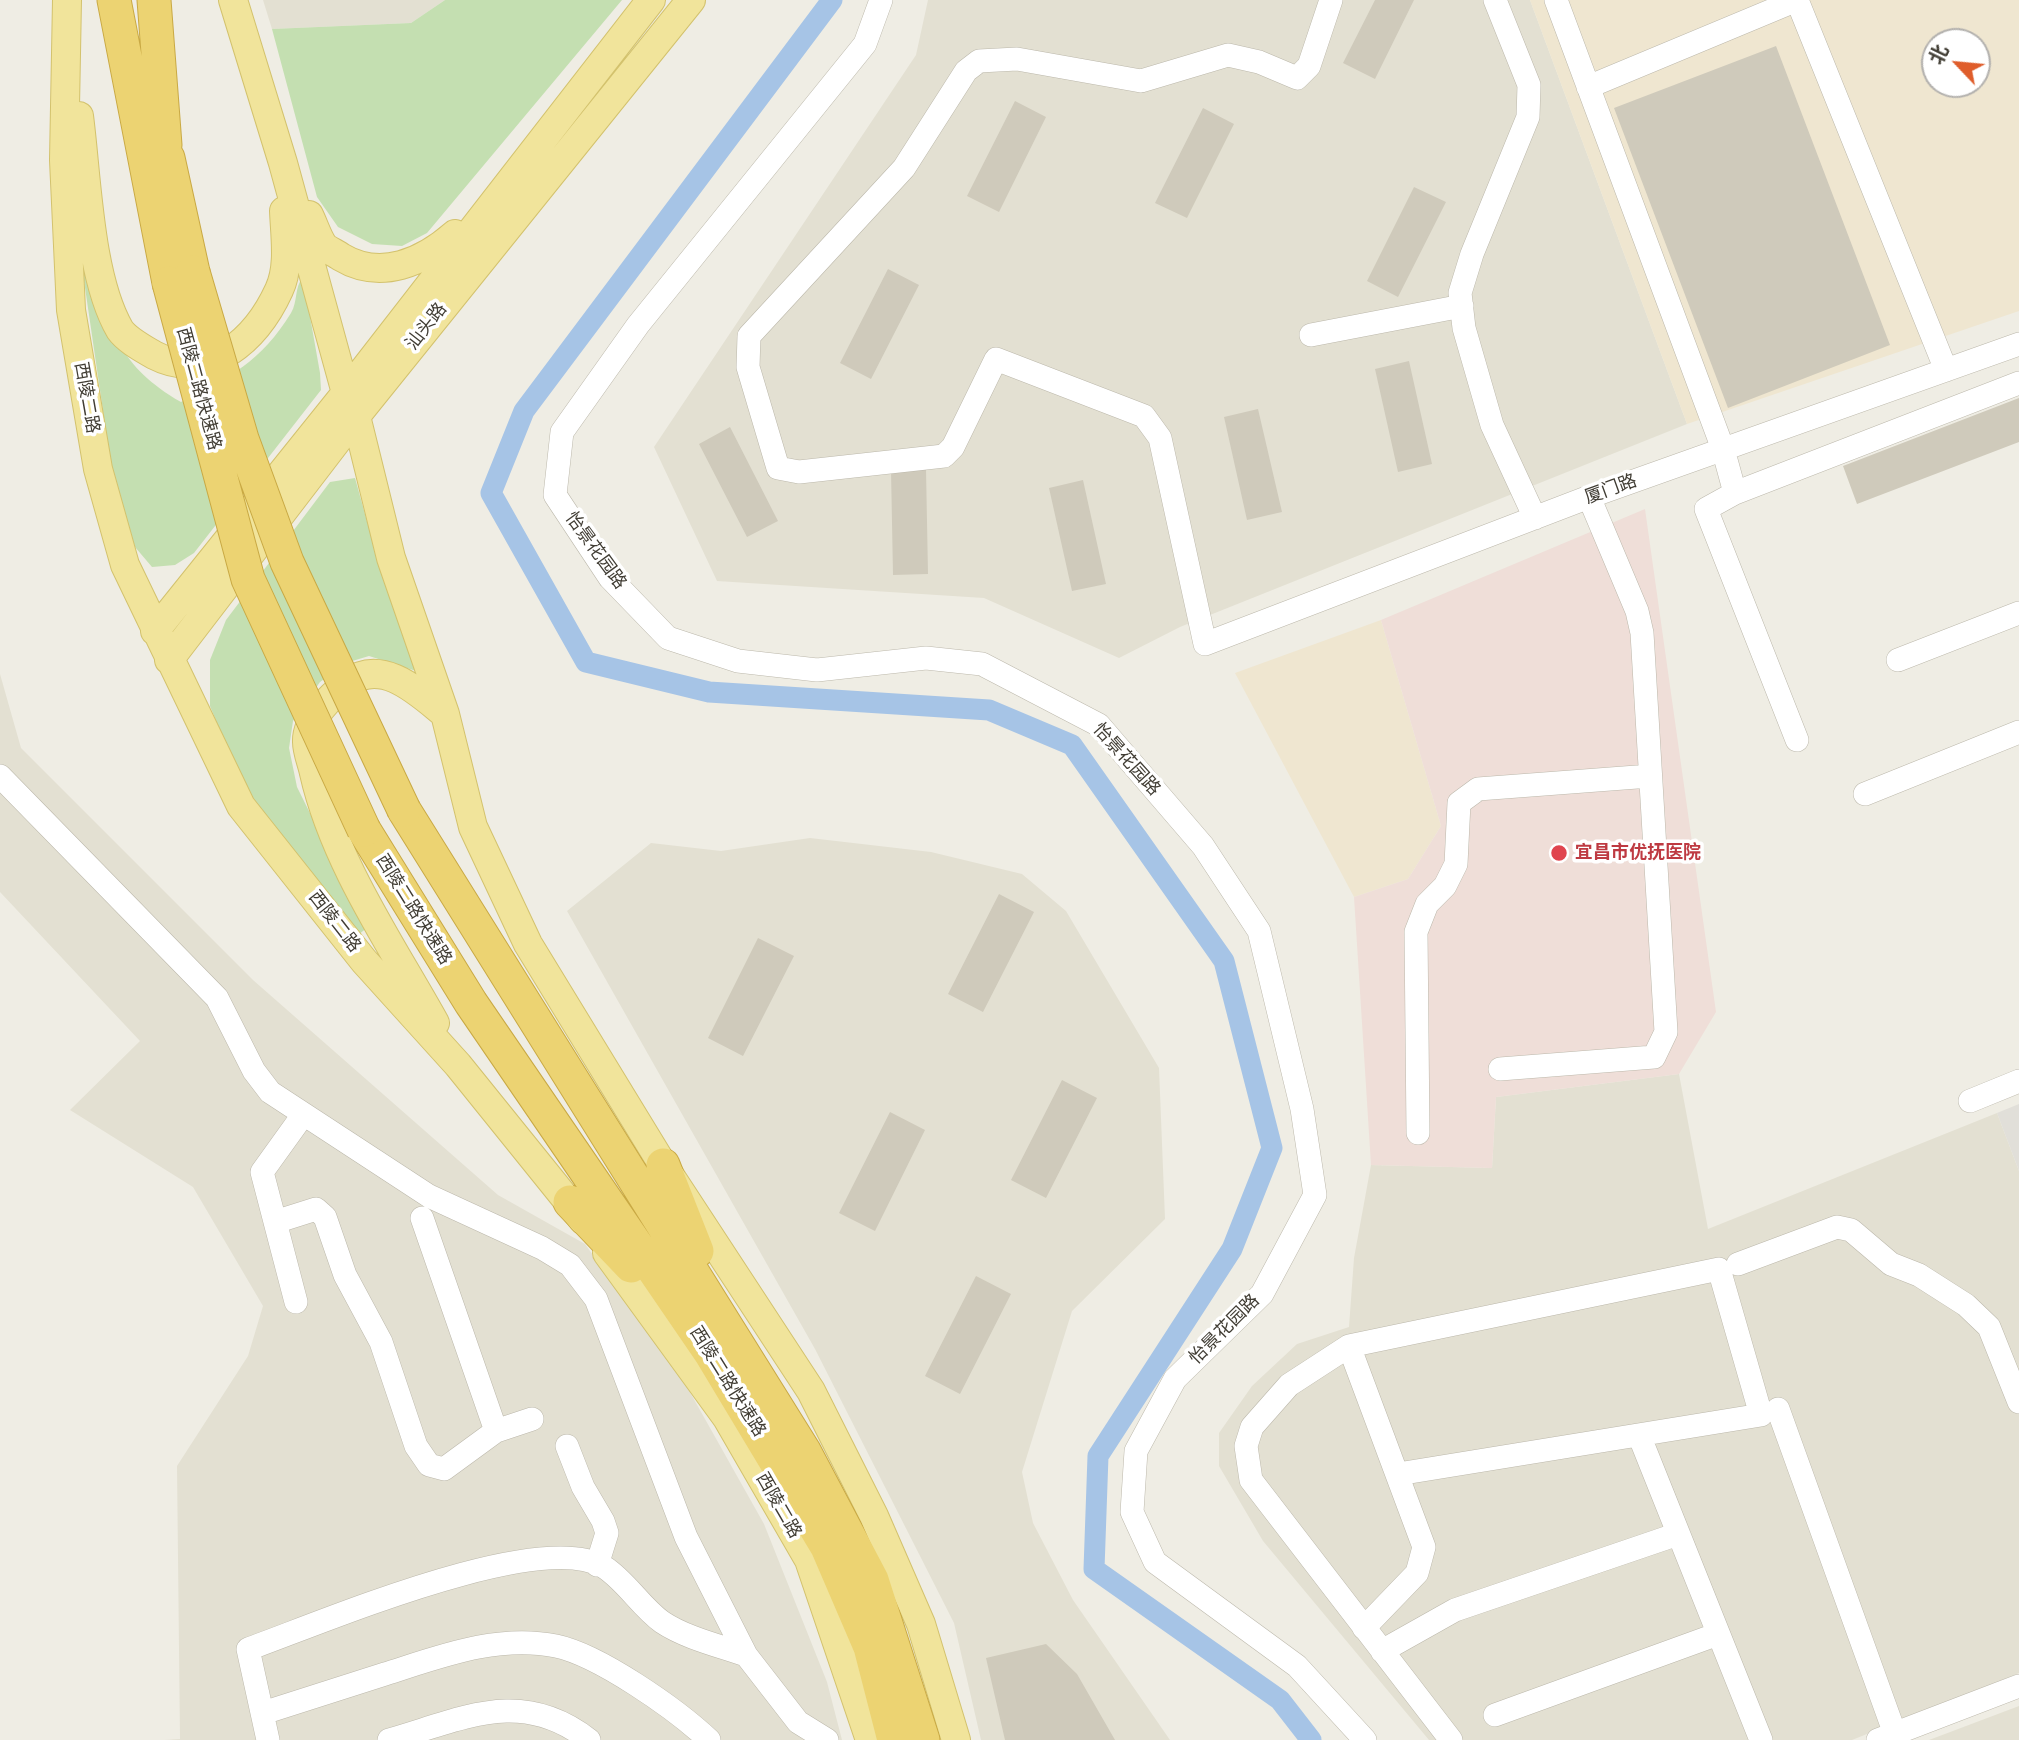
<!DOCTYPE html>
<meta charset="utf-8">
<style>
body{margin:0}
#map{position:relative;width:2019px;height:1740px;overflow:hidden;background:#efede4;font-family:Roboto,"Noto Sans SC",sans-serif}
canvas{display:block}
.north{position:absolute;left:1921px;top:28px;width:70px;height:70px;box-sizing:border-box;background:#fff;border:2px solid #b3b1ae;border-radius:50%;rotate:296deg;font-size:19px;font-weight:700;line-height:28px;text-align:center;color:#413d34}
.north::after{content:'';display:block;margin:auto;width:24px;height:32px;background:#df5d2b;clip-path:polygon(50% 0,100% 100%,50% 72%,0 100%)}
</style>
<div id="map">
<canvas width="2019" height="1740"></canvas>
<div class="north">北</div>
</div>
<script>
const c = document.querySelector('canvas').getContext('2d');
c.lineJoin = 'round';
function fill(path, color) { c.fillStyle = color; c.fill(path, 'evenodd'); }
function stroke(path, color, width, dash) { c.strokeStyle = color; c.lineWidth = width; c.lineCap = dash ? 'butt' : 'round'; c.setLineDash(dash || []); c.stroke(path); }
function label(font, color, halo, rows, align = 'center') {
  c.font = font + ' Roboto,"Noto Sans SC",sans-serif'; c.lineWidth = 7; c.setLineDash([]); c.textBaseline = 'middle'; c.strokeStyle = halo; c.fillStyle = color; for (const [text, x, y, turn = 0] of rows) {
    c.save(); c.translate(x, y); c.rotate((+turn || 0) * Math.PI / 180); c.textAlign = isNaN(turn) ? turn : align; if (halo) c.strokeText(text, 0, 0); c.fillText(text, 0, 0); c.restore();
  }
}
fill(new Path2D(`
 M263,0H445L411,23L272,29Z
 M928,0H1530L1687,424L1180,627L1119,658L984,598L717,581L654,447L916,55Z
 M0,674L21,748L253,980L498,1195L585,1244L687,1387L764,1524L827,1682L842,1740H165L180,1739L177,1466L248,1356L263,1306L193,1187L70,1110L140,1041L0,892Z
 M810,838L931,852L1022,874L1066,911L1159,1068L1165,1219L1072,1311L1022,1472L1033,1523L1073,1600L1170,1740H981L954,1623L815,1349L567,911L651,843L721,851Z
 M1679,1074L1708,1229L1997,1113L2019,1171V1673L1852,1740H1429L1263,1541L1219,1466V1433L1252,1386L1297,1344L1349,1327L1354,1258L1371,1165L1492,1168L1496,1097Z
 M2019,1706V1740H1929Z`), '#e3e0d2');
fill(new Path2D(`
 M1530,0H2019V311L1687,424ZM1935,42H1977V84H1935Z
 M1381,620L1441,826L1408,879L1354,897L1235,673Z`), '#efe6d0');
fill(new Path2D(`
 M2019,1104V1171L1997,1113Z`), '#e1dfd9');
fill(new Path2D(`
 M1645,509L1716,1012L1679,1074L1496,1097L1492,1168L1371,1165L1354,897L1408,879L1441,826L1381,620Z`), '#efded8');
fill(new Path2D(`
 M445,0H622L427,233L402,246L372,244L338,227L317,197L272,29L411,23Z
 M82,267H90C111,331 119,366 181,402C230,377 261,362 291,313C298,301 294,288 303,277L320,373L321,390L194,553L175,565L152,567L135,547L114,486Z
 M355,478L380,568L416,671L369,656L349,662L320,682L293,721L289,748L297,787L367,928L355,937L249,801L210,706V660L226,620L330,482Z`), '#c4dfb1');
stroke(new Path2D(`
 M832,0L524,411L491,493L586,662L709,692L989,710L1072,745L1224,961L1272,1148L1232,1249L1098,1456L1094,1569L1280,1700L1311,1740`), '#a6c4e6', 21);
fill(new Path2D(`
 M1375,0H1414L1375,79L1343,63Z
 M1776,46L1890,345L1728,408L1614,108Z
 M1015,101L1046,117L999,212L967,196Z
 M1203,108L1234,124L1187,218L1155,203Z
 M1414,187L1446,202L1398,297L1367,281Z
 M888,269L919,285L871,379L840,363Z
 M1409,361L1432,464L1398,472L1375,369Z
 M2019,398V442L1857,504L1843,466Z
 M1258,409L1282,512L1247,520L1224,417Z
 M730,427L778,521L747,537L699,444Z
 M926,469L928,574L893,575L891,470Z
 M1083,480L1106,584L1072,591L1049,488Z
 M999,894L1034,912L983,1012L948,994Z
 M758,938L794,956L743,1056L708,1038Z
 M1062,1080L1097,1098L1046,1198L1011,1180Z
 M890,1112L925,1130L875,1231L839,1213Z
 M976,1276L1011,1294L960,1394L925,1376Z
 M1046,1644L1077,1674L1115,1740H1005L986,1658Z`), '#cfcabb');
const minor = new Path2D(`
 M881,0L865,44L638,325L562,432L555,495L610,578L668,638L738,661L817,670L926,658L982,664L1099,725L1203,846L1259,931L1302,1109L1315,1195L1262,1294L1175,1379L1136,1451L1132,1512L1155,1562L1297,1666L1365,1740
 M1331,0L1309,66L1297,78L1259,62L1228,55L1141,81L1017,59L979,61L966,71L904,168L749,336L748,367L778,468L799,472L944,456L953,447L996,359L1144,416L1160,438L1205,644L1589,497L2019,344
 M1495,0L1529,85L1528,117L1472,254L1460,293L1464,328L1492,425L1535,518
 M1556,0L1723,449L1735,493L2019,383
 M1588,87L1797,0L1946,370
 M1311,335L1462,306
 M1735,493L1706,509L1797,740
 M1898,660L2019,613
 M0,776L217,998L254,1071L270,1092L429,1196L542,1248L570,1265L596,1299L686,1537L746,1655L798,1722L827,1740
 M1865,794L2019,732
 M1500,1069L1654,1057L1666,1032L1642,633L1637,611L1589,497
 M1970,1101L2019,1081
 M1418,1133L1416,932L1427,904L1445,886L1456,864L1459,803L1478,789L1650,776
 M422,1218L496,1431
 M275,1222L316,1209L325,1217L345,1275L381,1342L416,1446L429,1465L444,1469L496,1431L532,1419
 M1738,1264L1837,1227L1851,1230L1891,1264L1919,1275L1966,1305L1989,1327L2019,1402
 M296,1302L262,1172L303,1115
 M1349,1346L1424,1547L1417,1573L1364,1628
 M1778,1409L1895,1734
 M1639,1435L1761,1740
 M567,1446L583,1487L603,1521L607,1533L597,1565
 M1398,1474L1761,1415L1719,1269L1349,1346L1289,1385L1252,1427L1246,1446L1251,1480L1451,1740
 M1382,1651L1455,1610L1678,1534
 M263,1713C304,1700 344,1687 385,1674C439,1657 497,1634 556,1646C599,1655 676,1709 709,1740
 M1495,1715L1718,1634
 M268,1740L248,1649C319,1624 540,1528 604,1567C626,1581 641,1607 662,1622C686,1638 720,1646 746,1655
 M389,1740C463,1719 521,1687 589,1740
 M1878,1740L2019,1686`);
const major = new Path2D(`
 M67,0L64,160L71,310L98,469L125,565L241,806L364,961L458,1065L583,1220
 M233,0L283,163L346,393L356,416L391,558L445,714L473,827L528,944L663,1165L811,1391L874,1516L921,1624L956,1740
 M79,116C87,177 89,277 120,330C127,340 144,349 154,355C210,384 257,338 279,290C290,267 285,236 284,211
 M309,215C314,225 317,236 323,245C327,250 336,253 341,257C381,281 423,262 455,234
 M155,631L346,393L651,0
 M169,660L356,416L691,0
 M435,1023C391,944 334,862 314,773C312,763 307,752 307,742C306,719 332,695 348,683C382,657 418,692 445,714
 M607,1253L727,1418L809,1560L870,1740`);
const highway = new Path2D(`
 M114,0L169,283
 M154,0L165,145
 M168,158L193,272
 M404,810L804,1451L872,1580L923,1740
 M364,830L471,1003L711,1354L827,1547L870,1647L894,1740
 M663,1165L697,1251
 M570,1202L631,1266`);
stroke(minor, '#bcb8ab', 24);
stroke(major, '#d3c26d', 30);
stroke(highway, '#c9a944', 35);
stroke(minor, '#fff', 23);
stroke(major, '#f1e49b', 28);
stroke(highway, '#ecd372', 33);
const highwayBridge = new Path2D(`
 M193,272L242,439L287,562L404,810
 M169,283L248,579L364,830`);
stroke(highwayBridge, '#c9a944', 35, []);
stroke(highwayBridge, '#ecd372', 33);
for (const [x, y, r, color] of [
 [1559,853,9,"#e0444e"]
]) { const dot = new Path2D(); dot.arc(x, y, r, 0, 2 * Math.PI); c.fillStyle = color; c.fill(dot); stroke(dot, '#fff', 2.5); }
label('18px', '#413d34', '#fff', [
 ["汕头路",427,327,-52],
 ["西陵二路快速路",198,389,75],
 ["西陵二路",86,398,80],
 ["厦门路",1611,490,-20],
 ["怡景花园路",595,551,54],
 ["怡景花园路",1126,760,48],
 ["西陵二路快速路",413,910,58],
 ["西陵二路",334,922,52],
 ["怡景花园路",1225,1330,-45],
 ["西陵二路快速路",727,1382,58],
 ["西陵二路",778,1506,60]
]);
label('bold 18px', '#be3a42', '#fff', [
 ["宜昌市优抚医院",1575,853]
], 'left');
</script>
